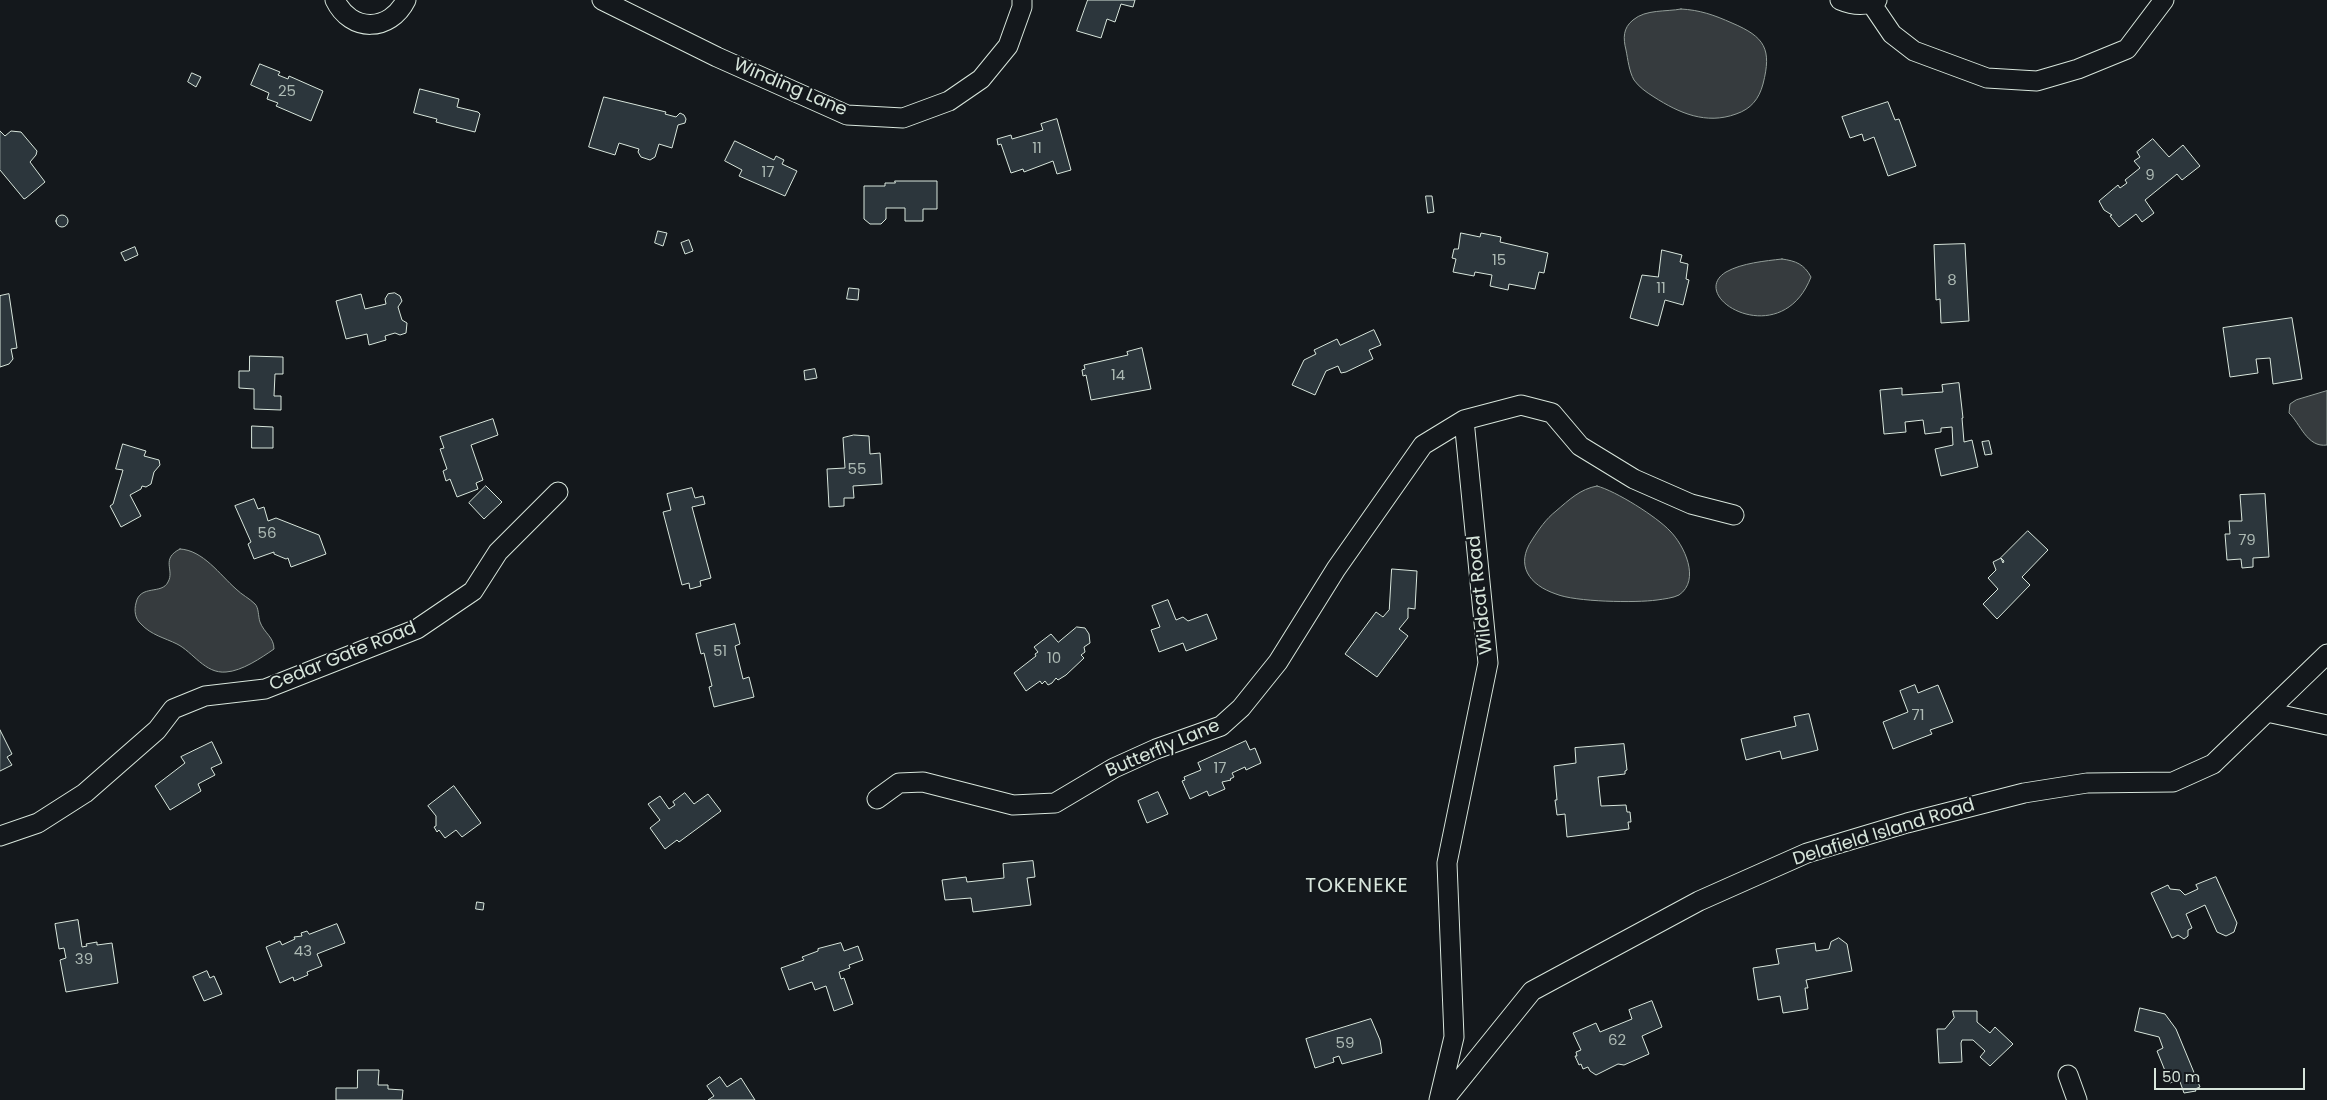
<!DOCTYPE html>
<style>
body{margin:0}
#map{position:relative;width:2327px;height:1100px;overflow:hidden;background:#14181c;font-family:Poppins,sans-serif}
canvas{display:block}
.scale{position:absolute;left:2154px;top:1068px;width:151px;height:22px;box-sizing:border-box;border:2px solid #d8e6dc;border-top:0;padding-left:6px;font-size:15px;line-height:18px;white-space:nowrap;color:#d8e6dc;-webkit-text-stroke:4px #14181c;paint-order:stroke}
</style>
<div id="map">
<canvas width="2327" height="1100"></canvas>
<div class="scale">50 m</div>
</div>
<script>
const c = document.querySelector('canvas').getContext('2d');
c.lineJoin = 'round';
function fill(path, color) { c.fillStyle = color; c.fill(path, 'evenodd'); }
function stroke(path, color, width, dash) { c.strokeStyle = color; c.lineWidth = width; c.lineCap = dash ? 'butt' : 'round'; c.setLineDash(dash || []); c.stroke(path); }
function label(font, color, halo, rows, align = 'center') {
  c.font = font + ' Poppins,sans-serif'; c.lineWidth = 4; c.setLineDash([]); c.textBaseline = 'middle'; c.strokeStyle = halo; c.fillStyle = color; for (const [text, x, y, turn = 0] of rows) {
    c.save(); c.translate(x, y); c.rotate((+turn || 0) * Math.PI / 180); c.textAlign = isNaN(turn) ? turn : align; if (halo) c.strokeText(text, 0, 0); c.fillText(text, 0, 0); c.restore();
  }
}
const water = new Path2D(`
 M1681,9C1700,10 1714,15 1732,23C1765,37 1772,49 1763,84C1759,99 1751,109 1736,114C1706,125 1679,113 1654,97C1646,92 1639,87 1634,80C1629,71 1628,60 1626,50C1623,38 1623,28 1633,20C1646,9 1666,12 1681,9Z
 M1782,259C1796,261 1804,264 1811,277C1781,354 1685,297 1726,272C1742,263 1765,261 1782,259Z
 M2327,391V445C2307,448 2300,423 2289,413L2290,404L2296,400Z
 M1597,486C1616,491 1657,517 1670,531C1684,545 1701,580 1679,595C1673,598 1664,599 1657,600C1636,603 1575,602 1556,594C1529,585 1515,565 1532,540C1539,529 1546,519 1556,511C1569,500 1580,489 1597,486Z
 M180,549C203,550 220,575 236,589C242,595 249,598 255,604C259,608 258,616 260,622C264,633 274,637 274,649C261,658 242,671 226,672C205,674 193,652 177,644C165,638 151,635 141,624C135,619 134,610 136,603C140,584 162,595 168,582C175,570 160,559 180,549Z`);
fill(water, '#363b3e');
stroke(water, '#939e99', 1);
const building = new Path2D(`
 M1088,0H1135L1133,7L1121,4L1115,22L1107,19L1101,38L1077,31Z
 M260,64L280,72L278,75L288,79L289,76L323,91L311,121L276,106L278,103L267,99L269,93L251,85Z
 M192,73L201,77L196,87L188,82Z
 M420,89L459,99L457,107L478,112L480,114L475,132L451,126L436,122L437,119L414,113Z
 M604,97L666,112L665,114L676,117L680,113L684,115L686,119L685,123L678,125L672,148L659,144L655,157L650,160L641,157L638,152L639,149L619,143L615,155L589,147Z
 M1888,102L1895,120L1899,119L1916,166L1888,176L1874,137L1864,141L1862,134L1850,138L1842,117Z
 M1057,119L1071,170L1057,174L1053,161L1024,172L1023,169L1011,173L1001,144L998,145L997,139L1011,135L1012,139L1043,130L1041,124Z
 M0,131L5,136L11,131L21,132L37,151L36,155L30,162L45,182L26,198L24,199L0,170Z
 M2153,139L2169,157L2183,145L2200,166L2182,180L2177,174L2145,200L2154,213L2142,222L2136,214L2119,227L2110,216L2112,215L2104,210L2099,201L2118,185L2120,188L2127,183L2125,180L2140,168L2134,161L2140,157L2137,152Z
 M735,141L774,160L776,156L784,160L782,164L797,171L785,196L739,176L742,170L725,161Z
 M895,181H937V209H923V221H905V208H886V219L881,224H870L864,219V186H885V183H895Z
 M1426,196H1432L1434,212L1428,213Z
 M56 221a6 6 0 1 1 12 0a6 6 0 1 1-12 0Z
 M658,231L667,233L663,246L655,243Z
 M1461,233L1480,237L1481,233L1501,237L1500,242L1548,253L1544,273L1539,272L1535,289L1509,284L1508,290L1490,286L1492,275L1475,272L1474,276L1453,272L1456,259L1452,258L1454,249H1458Z
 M689,240L693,251L685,254L681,243Z
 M1965,244L1969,321L1941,323L1940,299L1936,300L1934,245Z
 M135,247L138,255L125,261L121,253Z
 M1662,250L1682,255L1680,262L1688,264L1686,279L1689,280L1683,305L1665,300L1658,326L1630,318L1642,275L1658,277Z
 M849,288L859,289L858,300L847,299Z
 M395,293L400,296L402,301L398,307L402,320L407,323L406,333L400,335L395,333L385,336L386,340L369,345L367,334L346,339L336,301L361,294L365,309L386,304L385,299L388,294Z
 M9,294L17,348L11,349L13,359L9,364L0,367V296Z
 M2292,318L2302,379L2273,384L2270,358L2256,359L2258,373L2230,377L2223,328Z
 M1374,330L1381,345L1369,350L1373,359L1346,372L1341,373L1338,366L1326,371L1315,395L1292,385L1304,360L1316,354L1314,350L1337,339L1340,345Z
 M1142,348L1151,389L1091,400L1086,375L1083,376L1082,370L1085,369L1084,365L1128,355L1127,352Z
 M250,356L283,357V374H275L274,396H281V410L254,409V389L239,388V371H249Z
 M815,369L817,378L805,380L804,371Z
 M1959,383L1963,418H1962L1964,442L1972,440L1978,467L1941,476L1935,449L1953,445L1952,427L1941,428V432L1925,434L1923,420L1905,422L1906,432L1884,434L1880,390L1902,388V395L1943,392L1942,385Z
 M493,419L498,435L471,445L483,480L476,483L478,489L457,497L450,479L446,481L443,471L447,469L440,449L444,448L440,437Z
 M252,426L273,427V448H252Z
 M854,435L869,436L870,454L880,453L882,484L853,486L854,498H844V506L829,507L827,469L845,468L843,438Z
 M1989,441L1992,454L1985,455L1982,442Z
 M123,444L146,451L144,456L159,460L160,465L154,472L151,484L146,487L142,486L141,489L130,495L141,516L121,527L110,506L113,504L123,470L116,469Z
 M486,486L502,502L484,519L469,503Z
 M692,488L695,498L703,496L705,504L692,507L711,578L700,581L701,586L690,589L689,583L682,585L663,512L671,510L667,494Z
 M2265,494L2269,557L2253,558V567L2242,568L2241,559L2227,560L2225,534H2230L2229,521H2242L2240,495Z
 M254,499L258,509L264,507L268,521L276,518L319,535L326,554L291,567L288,558L286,559L274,554V552L254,559L248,544L251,542L235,506Z
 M2028,531L2048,550L2022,577L2030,585L1997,619L1983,604L1998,589L1988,578L1996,570L1993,562L2001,558L2003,563L2004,561L2001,558Z
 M1392,569L1417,571L1415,609L1408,608V618L1399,629L1408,636L1377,677L1345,654L1376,612L1383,617L1389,610Z
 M1168,600L1176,620L1183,617L1188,621L1207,614L1217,639L1186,651L1183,643L1159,652L1151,630L1160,627L1152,606Z
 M735,624L740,644L735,646L743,679L749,677L754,697L714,707L709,687L712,686L704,653L701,654L696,634Z
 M1077,627L1085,628L1089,634L1090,643L1084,647L1085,652L1081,655L1084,658L1066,675L1058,680L1056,678L1052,683L1048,685L1045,681L1042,684L1040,681L1026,691L1014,673L1036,656L1035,654L1038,652L1034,647L1051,634L1058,642Z
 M1915,685L1918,693L1938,685L1953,722L1930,730L1932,734L1893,749L1883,722L1908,712L1900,691Z
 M1809,714L1818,750L1782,759L1780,751L1746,760L1741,739L1796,726L1794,717Z
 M0,730L12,754L7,757L12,765L0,771Z
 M1246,741L1250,750L1255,748L1261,763L1246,770L1245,767L1232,773L1234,777L1230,779L1231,780L1222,782L1225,789L1209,796L1207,791L1190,799L1182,781L1185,780L1184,777L1201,770L1198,763Z
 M212,742L222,763L211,768L215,775L198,784L201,791L170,810L155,786L185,763L181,757Z
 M1624,744L1627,770L1625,771V774L1598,777L1601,806L1626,805L1627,812H1630L1631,822H1628L1629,829L1567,837L1565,814L1557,815L1555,800H1557L1554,766L1576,763L1575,748Z
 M454,786L481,823L462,837L456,830L445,838L439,830L437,832L434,827L436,826V816L428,806Z
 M1158,792L1168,814L1147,823L1138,801Z
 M685,793L694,804L708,794L721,811L679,842L677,840L665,849L650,828L660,820L648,804L660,796L669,809L675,805L673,802Z
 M1033,861L1035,877L1027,878L1031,905L973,912L971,898L945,900L942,880L966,877L967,882L1004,878L1003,864Z
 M2216,877L2237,923L2234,932L2226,936L2217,932L2205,905L2186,914L2192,928L2188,930V936L2184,939L2178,935L2172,938L2151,893L2168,885L2170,889L2180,890L2185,895L2198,889L2196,885Z
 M477,902L484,903L483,910L476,909Z
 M78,920L82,947L87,946L86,944L97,942V945L112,943L118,983L66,992L60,960L66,958L64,948L59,949L55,924Z
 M337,924L345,943L317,954L322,966L307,972L308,975L294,981L293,977L280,983L266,947L280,941L282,945L295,939L294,937L302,936L301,933L307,931L309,934Z
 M1839,938L1847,944L1852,971L1806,980L1808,988H1805L1808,1009L1783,1013L1780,996L1758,1000L1753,968L1779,964L1776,949L1815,943L1816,951L1829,949L1831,942Z
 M841,943L844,951L858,946L863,960L849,965L850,968L839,972L841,979L844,978L853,1004L834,1011L826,986L815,990L812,982L789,990L781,968L804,960L802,957L818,951V949Z
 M207,971L210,978L214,976L222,994L204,1001L193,977Z
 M1652,1001L1662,1027L1642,1036L1649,1054L1624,1065L1618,1064L1596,1075L1590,1071L1588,1067L1583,1069L1581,1064L1579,1065L1575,1056H1577L1576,1052L1581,1050L1573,1033L1596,1023L1600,1032L1632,1019L1629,1010Z
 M2140,1008L2165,1014L2176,1029L2200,1087L2195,1089L2196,1091L2184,1093L2179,1079L2170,1083L2157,1051L2163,1048L2159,1037L2135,1031Z
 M1953,1011H1977V1022L1990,1033L1995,1027L2013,1044L1990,1066L1980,1057L1985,1051L1973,1040H1962L1961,1043L1962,1062L1939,1063L1937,1029H1945L1954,1018Z
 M1371,1019L1380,1040L1382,1053L1342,1064L1339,1056L1333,1058L1334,1062L1315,1068L1306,1039Z
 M358,1070H379L378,1085H388V1089L403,1090L402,1100H336V1088H357Z
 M720,1077L727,1087L741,1078L755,1100H708L714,1096L707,1086Z`);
fill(building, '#2c363c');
stroke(building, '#d8e6dc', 1);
const minor = new Path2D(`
 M335,0C351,33 390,32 406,0
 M602,0L717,57L847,115L903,118L949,101L981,79L1008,46L1022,7V0
 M1840,0C1852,5 1865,7 1877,0
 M1871,3L1892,34L1914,51L1987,78L2037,81L2078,69L2127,49L2164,0
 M2267,712L2327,725
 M877,799L899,783L923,782L1013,805L1055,803L1114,768L1156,749L1221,726L1241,708L1278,662L1336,569L1423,445L1464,420
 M0,836L38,823L85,793L157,730L173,709L205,696L265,689L417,629L473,591L498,552L558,492
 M2068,1075L2077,1100
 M1439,1100L1454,1037L1447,863L1488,663L1464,420L1521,405L1552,413L1580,446L1634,479L1691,504L1734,515
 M1444,1100L1532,991L1699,901L1807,853L1907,823L2024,793L2087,783L2173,782L2213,764L2327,654`);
stroke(minor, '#d8e6dc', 21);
stroke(minor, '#14181c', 19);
label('15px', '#adbab4', null, [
 ["25",287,92],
 ["11",1037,149],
 ["17",768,173],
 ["9",2150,176],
 ["15",1499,261],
 ["8",1952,281],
 ["11",1661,289],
 ["14",1118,376],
 ["55",857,470],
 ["56",267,534],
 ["79",2247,541],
 ["51",720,652],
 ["10",1054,659],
 ["71",1918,716],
 ["17",1220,769],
 ["43",303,952],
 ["39",84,960],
 ["62",1617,1041],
 ["59",1345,1044]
]);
label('18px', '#d8e6dc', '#14181c', [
 ["Winding Lane",790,88,23],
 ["Wildcat Road",1481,595,-96],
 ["Cedar Gate Road",343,657,-22],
 ["Butterfly Lane",1163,749,-23],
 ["Delafield Island Road",1884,833,-17]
]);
c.letterSpacing = '1px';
label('20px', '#d8e6dc', '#14181c', [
 ["TOKENEKE",1357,887]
]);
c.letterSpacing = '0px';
</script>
